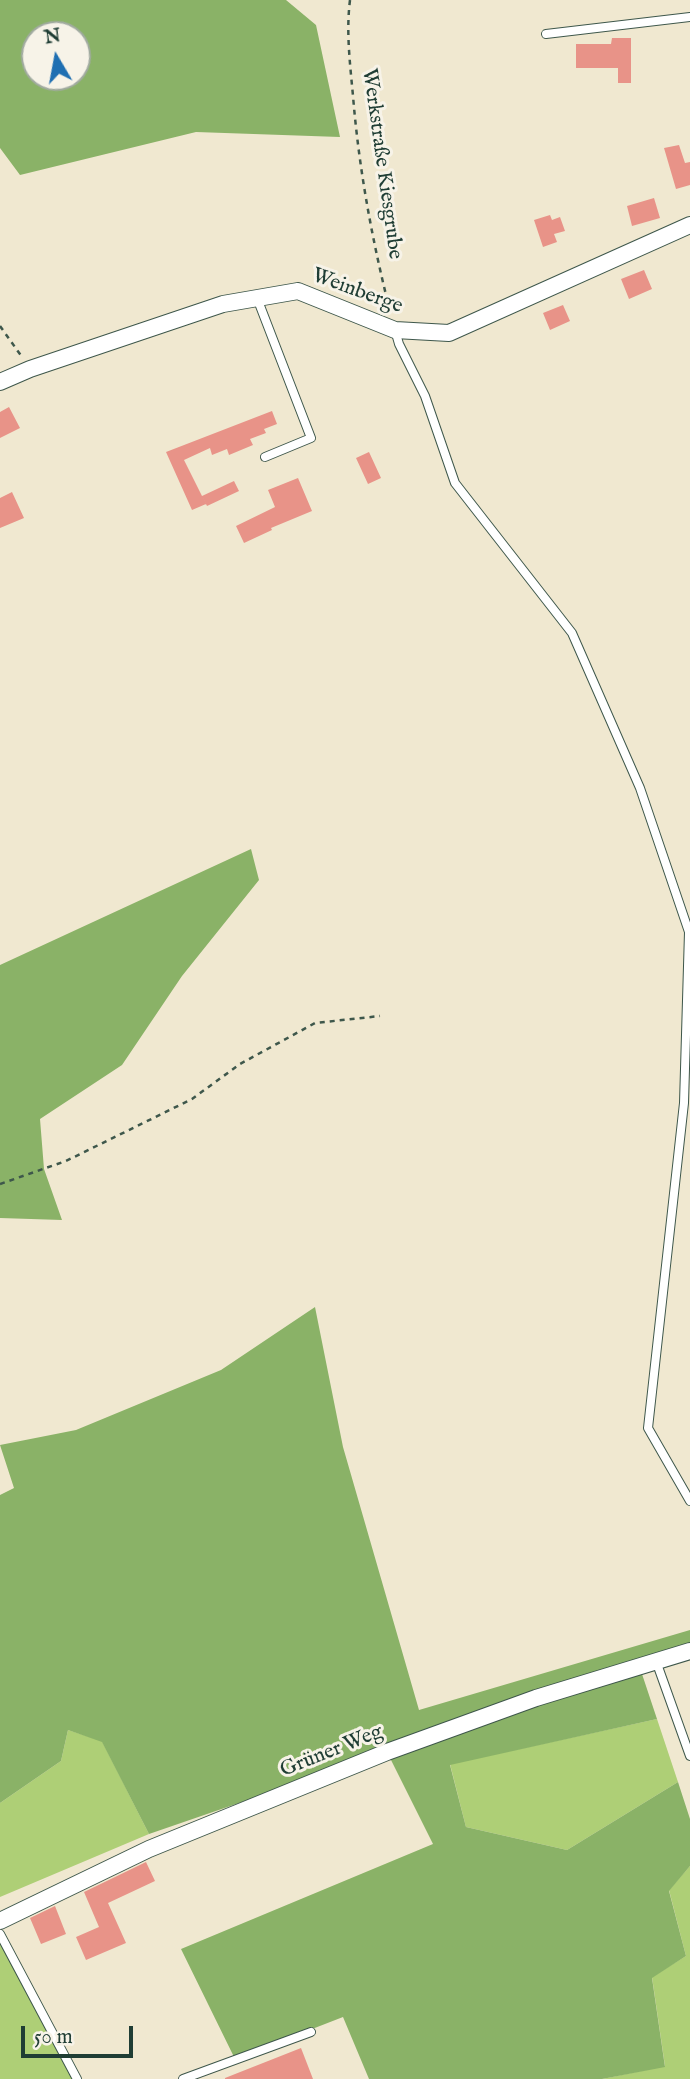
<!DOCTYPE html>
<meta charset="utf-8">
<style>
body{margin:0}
#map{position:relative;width:690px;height:2079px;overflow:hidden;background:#f0e8d0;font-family:"IM FELL English",serif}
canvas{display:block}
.north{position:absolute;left:21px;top:21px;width:70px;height:70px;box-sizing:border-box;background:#f7f3e8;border:2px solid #a1aaa0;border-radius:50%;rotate:350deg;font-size:19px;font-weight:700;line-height:28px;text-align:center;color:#1f3d34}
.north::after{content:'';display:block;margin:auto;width:24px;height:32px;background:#1f6fb2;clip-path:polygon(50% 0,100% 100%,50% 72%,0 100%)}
.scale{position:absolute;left:21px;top:2026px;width:112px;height:32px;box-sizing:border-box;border:4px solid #1f3d34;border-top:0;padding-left:9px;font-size:21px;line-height:24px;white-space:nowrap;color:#1f3d34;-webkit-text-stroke:5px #f7f3e8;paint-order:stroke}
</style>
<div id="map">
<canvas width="690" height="2079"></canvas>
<div class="north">N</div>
<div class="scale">50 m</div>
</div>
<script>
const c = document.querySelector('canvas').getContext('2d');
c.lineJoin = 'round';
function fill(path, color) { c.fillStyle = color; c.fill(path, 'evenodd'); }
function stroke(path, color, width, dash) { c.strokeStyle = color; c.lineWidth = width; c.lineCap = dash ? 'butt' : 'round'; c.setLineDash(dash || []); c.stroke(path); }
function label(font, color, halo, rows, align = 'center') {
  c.font = font + ' "IM FELL English",serif'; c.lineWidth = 6; c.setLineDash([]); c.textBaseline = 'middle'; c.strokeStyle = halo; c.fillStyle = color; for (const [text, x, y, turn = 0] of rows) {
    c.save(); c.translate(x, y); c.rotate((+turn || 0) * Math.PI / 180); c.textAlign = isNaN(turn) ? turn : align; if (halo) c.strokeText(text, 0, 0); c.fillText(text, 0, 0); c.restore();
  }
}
fill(new Path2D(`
 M657,1719L678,1782L567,1850L466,1827L450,1764Z
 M68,1730L102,1741L149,1834L0,1897V1803L61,1761Z
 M690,1866V2079H602L665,2066L652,1977L686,1956L669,1890Z
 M0,1934L77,2079H0Z`), '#aecf76');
fill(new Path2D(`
 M0,0H286L316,25L340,137L196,132L20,175L0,148ZM35,35H77V77H35Z
 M251,849L259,880L182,976L122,1065L40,1119L44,1169L62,1220L0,1218V965Z
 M315,1307L343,1447L419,1710L690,1630V1659L642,1674L657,1719L450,1765L466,1827L567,1850L678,1782L690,1819V1866L669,1891L686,1956L652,1978L665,2067L602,2079H369L343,2017L235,2059L181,1949L433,1844L387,1752L149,1834L102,1742L68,1730L61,1761L0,1803V1495L14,1488L0,1445L76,1430L221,1370Z`), '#8ab267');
fill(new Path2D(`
 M612,38H631V83H618V68H576V44H611Z
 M679,145L685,163L690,162V185L676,189L664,148Z
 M654,198L660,218L632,226L627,206Z
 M550,215L552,220L560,217L565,231L554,234L557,242L543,247L534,220Z
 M644,270L652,289L629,299L621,279Z
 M563,305L570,321L550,330L543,313Z
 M9,407L20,428L0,438V412Z
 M272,411L277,424L264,429L266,433L250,439L253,445L229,455L227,449L212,455L210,448L184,460L206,504L192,510L166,452Z
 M369,452L381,478L368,484L356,458Z
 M298,478L312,511L271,528L272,530L244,543L236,526L275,507L268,490Z
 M234,481L239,491L207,506L202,496Z
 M12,492L24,518L0,528V498Z
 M146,1862L155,1881L108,1903L126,1943L86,1960L76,1937L99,1927L84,1892Z
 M55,1906L66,1934L41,1944L30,1918Z
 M301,2048L313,2079H225V2078Z`), '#e89388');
const service = new Path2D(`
 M546,34L690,17
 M257,298L311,438L265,457
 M395,330L399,344L425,396L455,483L572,633L640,788L689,932L684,1103L648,1428L690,1501
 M656,1661L690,1756
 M0,1934L77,2079
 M183,2079L311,2032`);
const minor = new Path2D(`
 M0,382L30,369L223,304L298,291L395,330L449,333L690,225
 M0,1921L149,1849L387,1752L536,1698L690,1651`);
stroke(service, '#3e574b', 10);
stroke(minor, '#3e574b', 18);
stroke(new Path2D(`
 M350,0C346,32 350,63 353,96C359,169 372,240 390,311
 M0,326L22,357
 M0,1184L66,1161L192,1099L240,1064L315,1023L380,1016`), '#3e574b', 2.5, [5, 5]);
stroke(service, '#fff', 8);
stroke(minor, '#fff', 16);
label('21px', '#1f3d34', '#f7f3e8', [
 ["Werkstraße Kiesgrube",381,164,82],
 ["Weinberge",357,292,20],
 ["Grüner Weg",332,1752,-22]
]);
</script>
